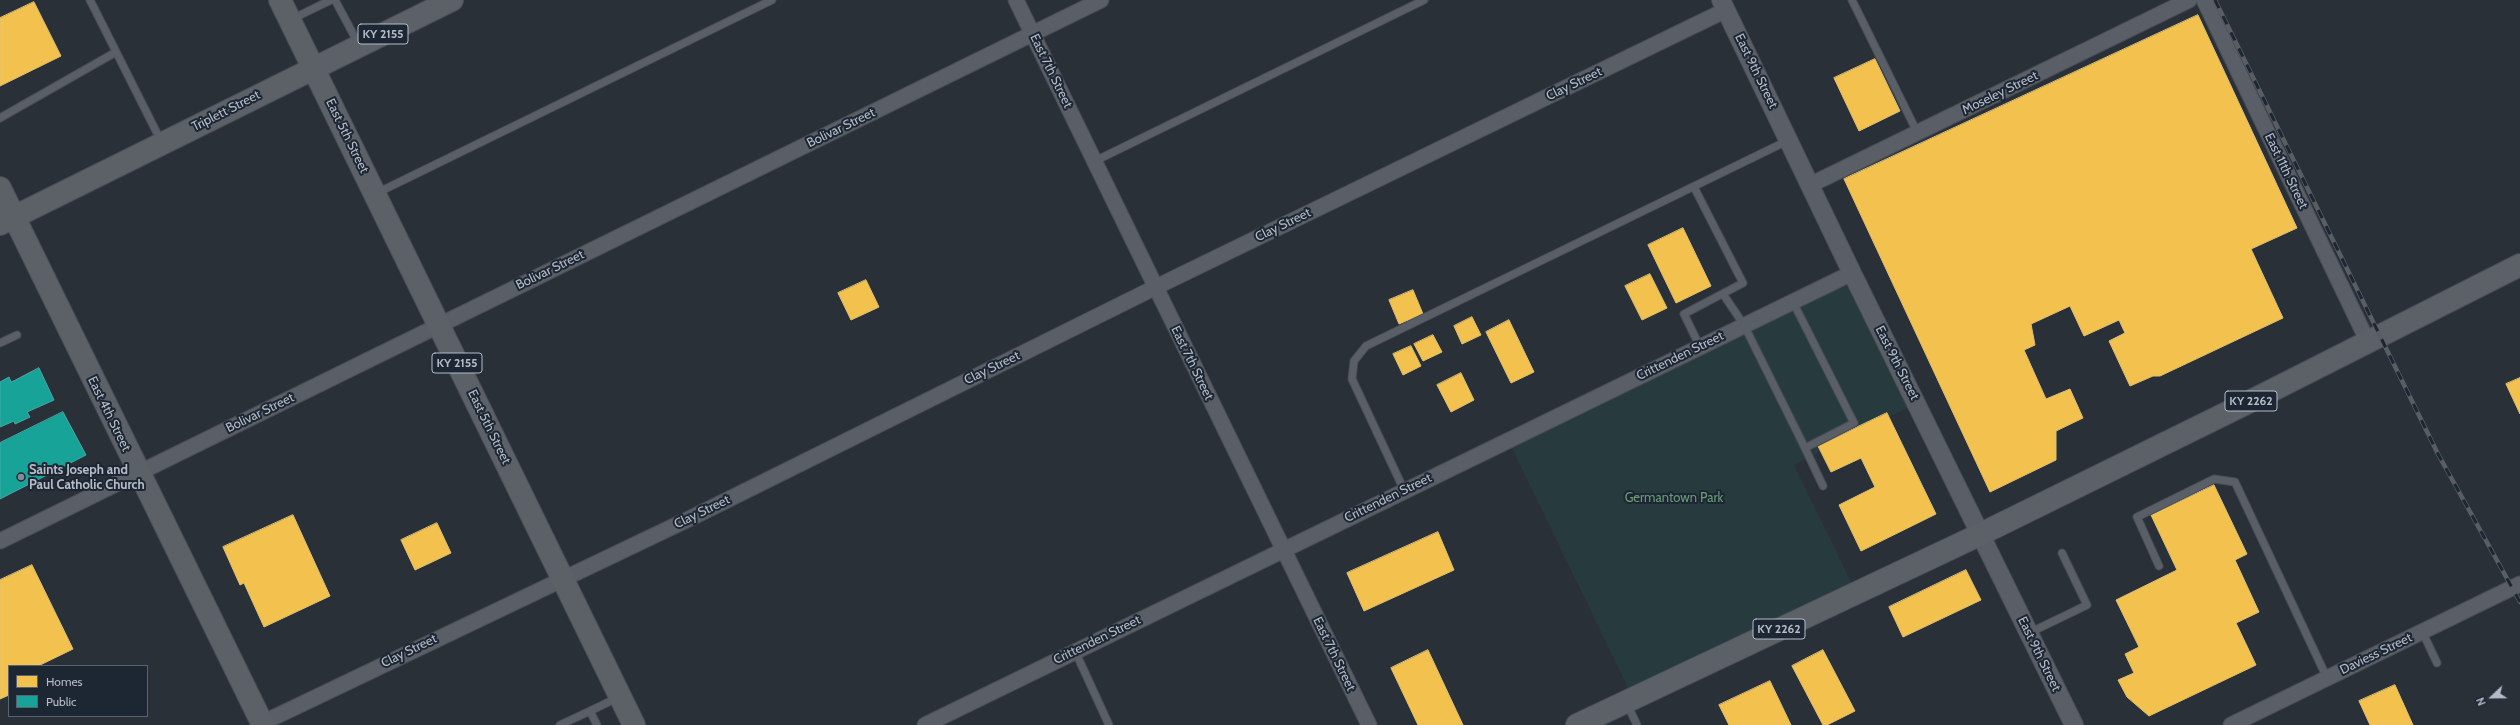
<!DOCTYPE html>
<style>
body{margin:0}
#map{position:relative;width:2520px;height:725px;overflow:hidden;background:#2a3038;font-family:Cabin,sans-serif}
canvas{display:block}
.legend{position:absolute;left:8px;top:665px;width:140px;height:52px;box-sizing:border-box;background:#1d2633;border:1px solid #59626f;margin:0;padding:5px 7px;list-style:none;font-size:12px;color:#b4bcc9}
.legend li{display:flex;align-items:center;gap:8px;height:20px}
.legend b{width:20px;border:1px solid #59626f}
.north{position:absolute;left:2472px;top:677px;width:40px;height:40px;-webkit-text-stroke:3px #1d2633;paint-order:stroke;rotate:248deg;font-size:11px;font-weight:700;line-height:16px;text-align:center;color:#b4bcc9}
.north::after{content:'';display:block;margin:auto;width:14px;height:18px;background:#b4bcc9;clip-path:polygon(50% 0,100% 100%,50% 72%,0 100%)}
</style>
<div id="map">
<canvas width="2520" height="725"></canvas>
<ul class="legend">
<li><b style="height:11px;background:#f2c14e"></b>Homes</li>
<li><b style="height:11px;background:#17a398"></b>Public</li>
</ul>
<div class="north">N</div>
</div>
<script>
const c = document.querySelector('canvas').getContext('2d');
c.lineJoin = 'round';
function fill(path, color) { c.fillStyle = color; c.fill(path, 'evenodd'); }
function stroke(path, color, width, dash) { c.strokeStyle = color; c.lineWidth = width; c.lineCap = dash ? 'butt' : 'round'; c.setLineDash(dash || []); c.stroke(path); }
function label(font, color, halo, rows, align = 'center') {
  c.font = font + ' Cabin,sans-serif'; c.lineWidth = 4; c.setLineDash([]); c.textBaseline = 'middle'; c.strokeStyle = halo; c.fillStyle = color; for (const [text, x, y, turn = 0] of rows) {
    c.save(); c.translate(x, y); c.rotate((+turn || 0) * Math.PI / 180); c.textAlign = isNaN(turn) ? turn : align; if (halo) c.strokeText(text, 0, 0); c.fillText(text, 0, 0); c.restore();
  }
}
fill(new Path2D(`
 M1852,273L1917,403L1794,465L1856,592L1633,698L1508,440Z`), '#273a3e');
const homes = new Path2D(`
 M34,2L61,56L0,86V18Z
 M2198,15L2297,228L2251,249L2283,318L2160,376H2153L2130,386L2109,341L2125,333L2119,320L2084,336L2070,306L2031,324L2035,345L2024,350L2046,399L2070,389L2083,418L2056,431V460L1990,492L1844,179Z
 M1875,59L1900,111L1859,131L1834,78Z
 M1683,228L1711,286L1676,303L1648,245Z
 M1650,274L1667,308L1642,320L1625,286Z
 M866,280L879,307L851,320L838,293Z
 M1413,290L1423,314L1399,324L1389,300Z
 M1472,317L1481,335L1462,344L1454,326Z
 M1509,320L1534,372L1511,383L1486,332Z
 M1433,335L1442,352L1423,361L1414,344Z
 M1411,346L1421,366L1403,375L1393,354Z
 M1461,373L1474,400L1451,412L1437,385Z
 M2520,378V414L2506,384Z
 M1887,413L1936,514L1861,551L1839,505L1875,487L1861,458L1831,472L1818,446Z
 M2214,485L2247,554L2235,560L2259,612L2236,623L2256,665L2149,716L2127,697L2118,680L2134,673L2125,654L2139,647L2116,600L2177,570L2151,515Z
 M293,515L330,596L264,627L244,583L240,585L223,547Z
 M437,523L451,553L415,570L401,540Z
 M1438,532L1454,570L1364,611L1347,573Z
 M32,565L73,649L38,666H9V695L0,699V580Z
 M1966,570L1981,600L1903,637L1889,607Z
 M1428,650L1463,725H1418L1391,668Z
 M1823,650L1855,711L1827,725H1823L1792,666Z
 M1770,681L1791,725H1729L1719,705Z
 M2395,685L2413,725H2370L2359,701Z`);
fill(homes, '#f2c14e');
stroke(homes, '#dfc073', 1);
const public = new Path2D(`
 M39,368L54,400L27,412L30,417L15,424L14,421L0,427V382L9,377L11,382Z
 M63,412L86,455L0,499V443Z`);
fill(public, '#17a398');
stroke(public, '#46aaa7', 1);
const service = new Path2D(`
 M90,0L161,141
 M335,0L359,45
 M1852,0L1918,134
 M292,19L331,0
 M0,118L116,52
 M1095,161L1424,0
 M1694,187L1743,283L1684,314L1700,347
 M377,193L772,0
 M1723,294L1744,325L1805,448L1854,423L1793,302
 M0,343L17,335
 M1805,448L1823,486
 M1404,490L1352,379L1354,361L1366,346L1789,140
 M2159,566L2137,517L2214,479L2235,482L2327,678
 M2422,631L2437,663
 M2029,633L2087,605L2062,553
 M1075,651L1109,725
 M1627,704L1637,725
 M590,711L619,697
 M560,725L590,711L597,725`);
const minor = new Path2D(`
 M1016,0L1369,725
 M2204,0L2368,342
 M1810,185L2189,0
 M0,541L1101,0
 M258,725L695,516L1156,287L1726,10
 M925,725L1852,273
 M2231,725L2520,584`);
const tertiary = new Path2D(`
 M1721,0L1852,273L2074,725`);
const primary = new Path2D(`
 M280,0L634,725
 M0,188L263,725
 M0,224L452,0
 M1577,725L1981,534L2253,400L2520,265`);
stroke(service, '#484c53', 9);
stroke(minor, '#484c53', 17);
stroke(tertiary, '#484c53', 20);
stroke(primary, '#484c55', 24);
stroke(service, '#5a5e66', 7);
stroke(minor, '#5a5e66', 15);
stroke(tertiary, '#5a5e66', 18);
stroke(primary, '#5c6168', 22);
const rail = new Path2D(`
 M2215,0L2438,454L2520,602`);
stroke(rail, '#595d64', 4.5);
stroke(rail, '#1d2633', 3, [9]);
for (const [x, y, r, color] of [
 [21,477,4,"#848b96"]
]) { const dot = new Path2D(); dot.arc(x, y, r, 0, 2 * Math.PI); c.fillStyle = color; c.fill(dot); stroke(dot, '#1d2633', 1.5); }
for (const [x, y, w] of [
 [383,34,50],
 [457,363,50],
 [2251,401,52],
 [1779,629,52]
]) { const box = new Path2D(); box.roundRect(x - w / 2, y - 10, w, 20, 3); c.fillStyle = '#1d2633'; c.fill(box); stroke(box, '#b4bcc9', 1); }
label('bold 12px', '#b4bcc9', null, [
 ["KY 2155",383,34],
 ["KY 2155",457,363],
 ["KY 2262",2251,401],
 ["KY 2262",1779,629]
]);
label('13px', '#b4bcc9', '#1d2633', [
 ["East 7th Street",1051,71,64],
 ["East 9th Street",1756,71,64],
 ["Clay Street",1574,84,-26],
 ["Moseley Street",2000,93,-26],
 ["Triplett Street",226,111,-27],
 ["Bolivar Street",841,128,-26],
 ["East 5th Street",347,136,64],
 ["East 11th Street",2286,171,64],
 ["Clay Street",1283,225,-26],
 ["Bolivar Street",550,270,-26],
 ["Crittenden Street",1680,356,-26],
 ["East 7th Street",1192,363,64],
 ["East 9th Street",1897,363,63],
 ["Clay Street",992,368,-26],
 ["Bolivar Street",260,413,-26],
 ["East 4th Street",109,414,64],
 ["East 5th Street",489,427,64],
 ["Crittenden Street",1388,498,-26],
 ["Clay Street",702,512,-26],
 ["Crittenden Street",1097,640,-26],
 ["Clay Street",409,651,-26],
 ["East 7th Street",1334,654,64],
 ["East 9th Street",2039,654,64],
 ["Daviess Street",2376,654,-26]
]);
label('bold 13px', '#b4bcc9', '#1d2633', [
 ["Saints Joseph and",29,470],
 ["Paul Catholic Church",29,485]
], 'left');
label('13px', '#6b9a76', '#1d2633', [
 ["Germantown Park",1674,498]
]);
</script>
